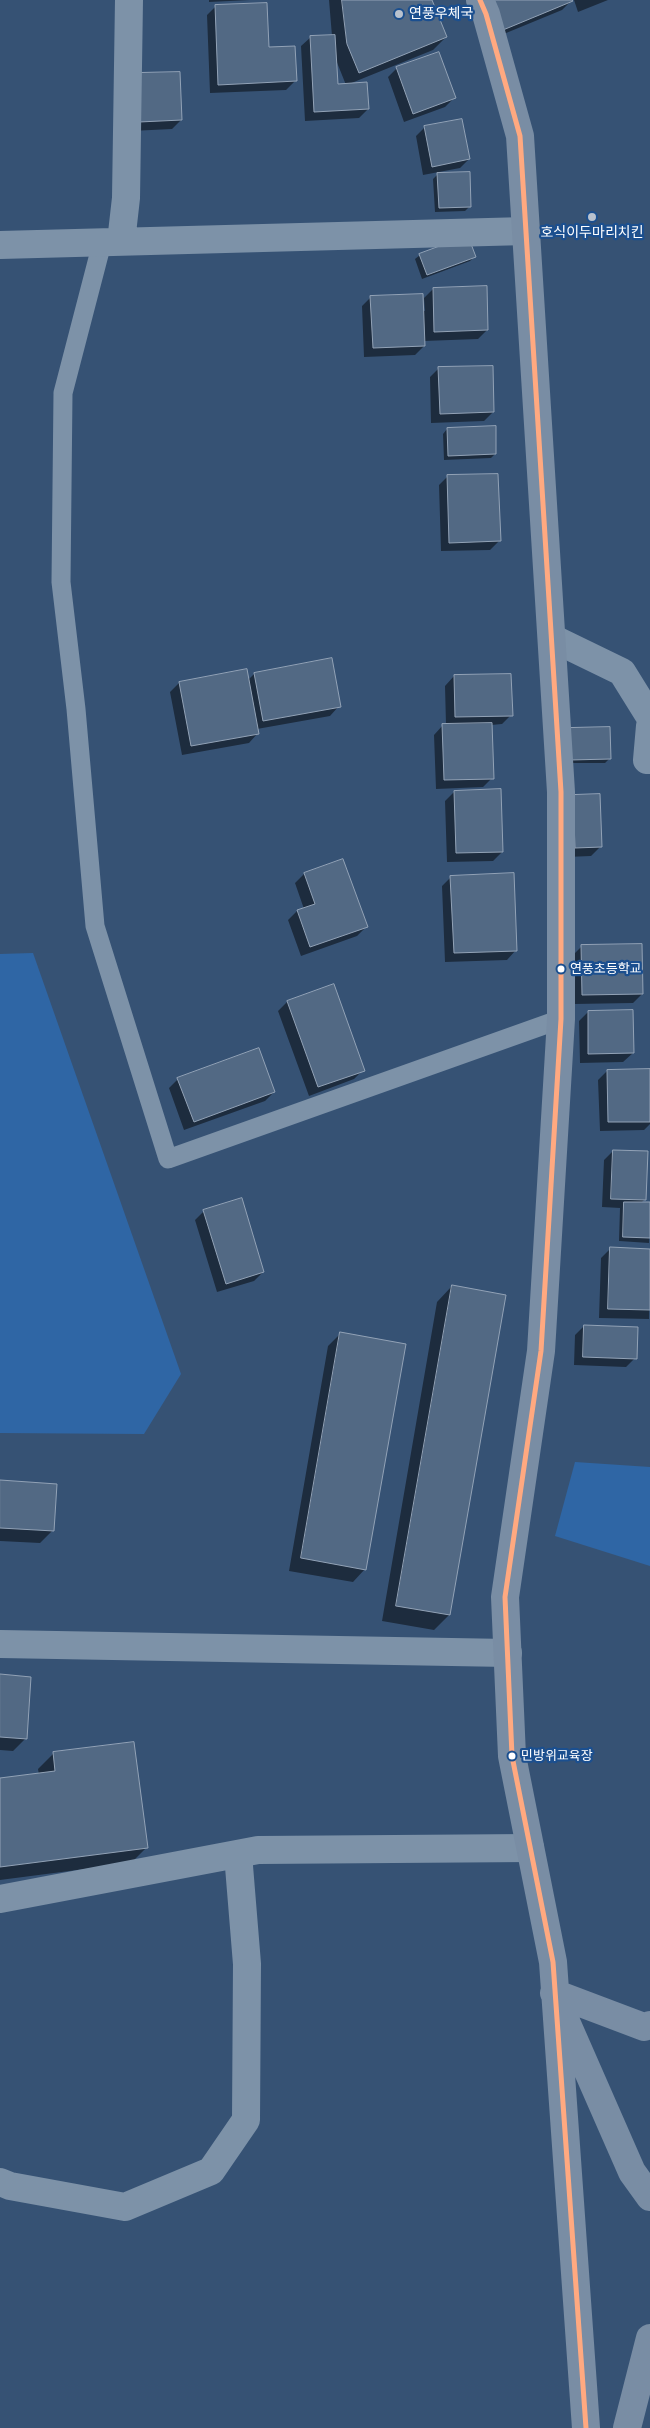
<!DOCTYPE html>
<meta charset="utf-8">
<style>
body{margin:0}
canvas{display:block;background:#365274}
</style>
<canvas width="650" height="2428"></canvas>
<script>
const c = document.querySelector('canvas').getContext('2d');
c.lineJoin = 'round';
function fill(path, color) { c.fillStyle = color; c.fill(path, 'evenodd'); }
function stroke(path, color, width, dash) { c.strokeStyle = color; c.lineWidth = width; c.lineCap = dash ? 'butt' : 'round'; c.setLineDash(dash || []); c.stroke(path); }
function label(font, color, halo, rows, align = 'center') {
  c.font = font + ' Raleway,"Noto Sans KR",sans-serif'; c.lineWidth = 4.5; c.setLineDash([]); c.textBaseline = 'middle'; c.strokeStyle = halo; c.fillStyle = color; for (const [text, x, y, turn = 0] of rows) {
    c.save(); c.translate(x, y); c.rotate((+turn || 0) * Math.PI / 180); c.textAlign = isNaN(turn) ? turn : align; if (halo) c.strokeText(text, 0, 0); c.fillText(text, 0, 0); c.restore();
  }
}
fill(new Path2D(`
 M33,953L181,1374L144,1434L0,1433V954Z
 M575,1462L650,1467V1566L555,1536Z`), '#2f66a5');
fill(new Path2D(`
 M209,0H250L209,2Z
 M329,0H430L446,37L433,50L349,84L368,109L359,118L305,121L301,46L311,37L332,36ZM336,60L346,85H337Z
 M478,0H571V1L562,10L494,38Z
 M574,0H608L578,12Z
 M216,6L268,48L295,81L286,90L210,93L207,15Z
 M397,68L454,98L445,107L404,122L388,77Z
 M138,75L181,120L172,129L131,131Z
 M425,127L469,159L460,168L423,175L416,136Z
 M438,174L470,206L465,211L435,212L433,179Z
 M420,255L475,256L470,261L422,279L415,259Z
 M433,289L487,330L478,339L424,341V346L415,355L364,357L362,306L371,297L425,311L424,298Z
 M439,368L493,412L484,421L431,423L430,377Z
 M447,429L495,454L491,458L444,460L443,434Z
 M448,476L499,541L490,550L441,551L439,485Z
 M254,674L339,706L330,716L257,729L258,733L249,743L182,755L170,692L179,683L248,680Z
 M454,676L511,715L502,724L491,725L492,778L483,787L436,789L434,735L443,725H446L445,686Z
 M609,729L610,758L605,763H566Z
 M454,792L502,852L493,861L447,862L445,801Z
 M599,795L600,847L591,856L566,857Z
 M342,861L367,926L357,936L301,956L288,920L297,911L304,909L295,883L304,874Z
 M451,877L516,950L507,960L445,962L442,886Z
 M582,946L642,994L633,1003L574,1004L572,956Z
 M333,986L363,1070L354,1079L309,1096L278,1011L287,1002Z
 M588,1012L633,1053L623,1062L580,1063L579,1021Z
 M650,1070V1124L644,1130L600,1131L598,1080L607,1071Z
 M178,1079L274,1092L265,1101L184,1130L169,1088Z
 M613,1151L645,1199L641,1203L650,1204L649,1243L619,1241L620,1208L602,1207L604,1160Z
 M204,1211L263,1272L254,1281L217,1292L195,1220Z
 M610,1249L650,1251L649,1319L599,1318L601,1258Z
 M452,1286L449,1615L434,1630L382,1621L437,1302Z
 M584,1326L635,1358L626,1367L574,1365L575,1335Z
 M340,1334L365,1569L353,1582L289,1571L328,1346Z
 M0,1482L52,1531L40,1543L0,1541Z
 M0,1676L26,1738L13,1751L0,1750Z
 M54,1753L146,1848L131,1863L0,1880V1780L39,1775L38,1769Z`), '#0007');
const building = new Path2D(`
 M342,0H432L447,37L359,73L347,44Z
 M491,0H572L573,1L503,30Z
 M267,3L269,47L295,46L297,81L218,85L215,5Z
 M335,35L338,84L367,82L369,109L314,112L310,36Z
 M439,52L456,98L413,114L396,67Z
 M180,72L182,120L139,122L137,73Z
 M462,119L470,159L432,167L424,126Z
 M470,172L471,207L439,208L437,173Z
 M468,236L476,257L427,275L419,254Z
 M487,286L488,330L434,332L433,288Z
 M423,294L425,346L373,348L370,296Z
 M493,366L494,412L440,414L438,367Z
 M496,426V454L448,456L447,428Z
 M498,474L501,541L449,543L447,475Z
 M332,658L341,707L263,721L254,673Z
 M247,669L259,734L191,746L179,682Z
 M511,674L513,716L455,717L454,675Z
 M492,723L494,779L444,780L442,724Z
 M610,727L611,759L570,760L569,728Z
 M501,789L503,852L456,853L454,791Z
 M600,794L602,847L575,848L573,795Z
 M343,859L368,927L310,947L297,910L315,904L304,873Z
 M514,873L517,951L454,953L450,876Z
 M642,944L643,994L582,995L581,945Z
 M334,984L365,1071L318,1087L287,1001Z
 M633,1010L634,1053L588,1054V1011Z
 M259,1048L275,1092L194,1122L177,1078Z
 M650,1069V1122H608L607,1070Z
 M613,1150L648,1151L646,1200L611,1199Z
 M242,1198L264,1272L226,1284L203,1210Z
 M624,1202H650V1238L623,1237Z
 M610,1247L650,1249V1310L608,1309Z
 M452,1285L506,1295L450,1615L396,1606Z
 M584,1325L638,1327L637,1359L583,1357Z
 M340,1332L406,1344L366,1570L301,1558Z
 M0,1480L57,1484L54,1531L0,1528Z
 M0,1674L31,1677L27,1739L0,1737Z
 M134,1742L148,1848L0,1867V1778L55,1771L53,1752Z`);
fill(building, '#526984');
stroke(building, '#92a2b6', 1);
stroke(new Path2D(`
 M102,243L63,393L61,582L76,709L95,926L168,1159L561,1019`), '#7d92a8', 19);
stroke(new Path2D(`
 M121,242L126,198L129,0
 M0,245L526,231
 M552,638L622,672L650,717
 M650,726L647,760H650
 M0,1644L508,1653
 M0,1899L258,1850L530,1848
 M0,2182L10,2186L125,2207L211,2171L246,2120L247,1964L238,1854`), '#7d92a8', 28);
stroke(new Path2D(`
 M480,0L486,14L520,136L561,792V1019L541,1351L505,1597L512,1756L553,1962L586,2428
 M554,1993L644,2027L650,2025
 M561,2010L632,2172L650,2197
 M627,2428L650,2338`), '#798da4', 28);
stroke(new Path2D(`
 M480,0L486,14L520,136L561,792V1019L541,1351L505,1597L512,1756L553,1962L586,2428`), '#ffa980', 5);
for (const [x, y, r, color] of [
 [399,14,5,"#b9c2ce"],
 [592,217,5,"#b9c2ce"],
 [561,969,4.5,"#fff"],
 [512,1756,4.5,"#fff"]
]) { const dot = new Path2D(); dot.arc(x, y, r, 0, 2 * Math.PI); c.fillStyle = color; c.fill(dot); stroke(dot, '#1b4f8f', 2); }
label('13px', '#fff', '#1b4f8f', [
 ["연풍초등학교",570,969],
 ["민방위교육장",521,1756]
], 'left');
label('14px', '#fff', '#1b4f8f', [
 ["연풍우체국",409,14],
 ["호식이두마리치킨",592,233,"center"]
], 'left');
</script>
